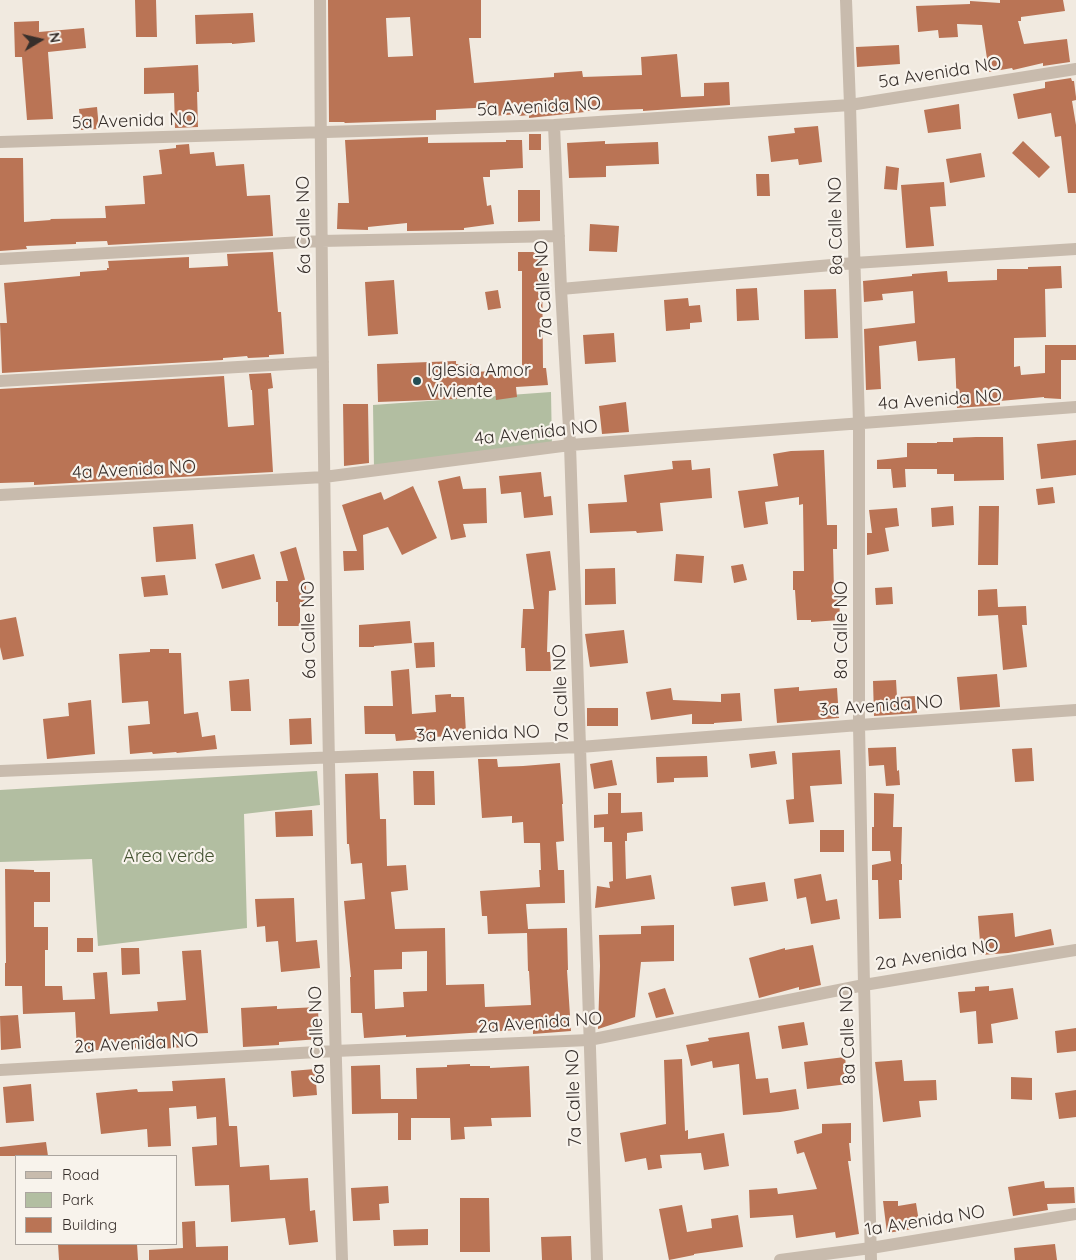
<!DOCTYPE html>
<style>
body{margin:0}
#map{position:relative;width:1076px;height:1260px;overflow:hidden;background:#f1eae0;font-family:Quicksand,sans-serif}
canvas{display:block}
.legend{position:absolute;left:15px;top:1155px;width:162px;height:90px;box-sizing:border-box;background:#f8f3ec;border:1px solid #aba59f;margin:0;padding:6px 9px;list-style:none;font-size:15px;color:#372f2b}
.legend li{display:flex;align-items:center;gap:10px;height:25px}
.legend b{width:25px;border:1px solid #aba59f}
.north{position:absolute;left:15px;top:15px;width:50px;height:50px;-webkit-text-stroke:4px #f8f3ec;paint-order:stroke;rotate:81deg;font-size:14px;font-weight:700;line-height:20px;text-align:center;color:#372f2b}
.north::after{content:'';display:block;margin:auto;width:18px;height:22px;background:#372f2b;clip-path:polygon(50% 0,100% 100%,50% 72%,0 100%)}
</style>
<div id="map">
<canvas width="1076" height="1260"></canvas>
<ul class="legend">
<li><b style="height:6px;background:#c8bbad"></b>Road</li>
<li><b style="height:14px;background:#b2bea1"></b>Park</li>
<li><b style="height:14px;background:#ba7455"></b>Building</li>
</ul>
<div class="north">N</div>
</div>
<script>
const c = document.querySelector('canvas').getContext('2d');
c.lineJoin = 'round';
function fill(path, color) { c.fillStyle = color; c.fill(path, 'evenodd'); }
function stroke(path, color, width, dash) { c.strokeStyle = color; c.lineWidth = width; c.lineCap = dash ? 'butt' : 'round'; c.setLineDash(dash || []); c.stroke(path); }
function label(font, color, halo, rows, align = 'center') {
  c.font = font + ' Quicksand,sans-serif'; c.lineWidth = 4.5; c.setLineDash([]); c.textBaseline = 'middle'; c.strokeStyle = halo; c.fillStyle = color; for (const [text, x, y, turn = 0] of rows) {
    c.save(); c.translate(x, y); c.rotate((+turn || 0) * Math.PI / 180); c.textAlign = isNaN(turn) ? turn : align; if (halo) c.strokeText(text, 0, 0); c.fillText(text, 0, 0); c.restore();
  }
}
fill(new Path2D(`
 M551,392L552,449L374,468L373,405Z
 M317,771L320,805L244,814L247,928L98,946L92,859L0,862V790Z`), '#b2bea1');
fill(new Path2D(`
 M135,0H156L157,37H136Z
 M328,0H481V38H469L474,83L554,77V73L582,71L583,77L642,75L641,57L677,54L681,97L704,96V83L729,82L730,105L643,111V109L585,111V112L529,118V115L519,116V114L494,116V107L436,110V120L345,123L344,122H329ZM410,17L413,56L388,57L386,18Z
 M1000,0H1063L1065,11L1021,17V21H1018L1024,44L1067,39L1070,62L1043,66V63L1013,70L1012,68L989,72L982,25L957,24L958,37L939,38L938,30L918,32L916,6L970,4V1L1000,3Z
 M253,13L255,42L232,44V43L196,44L195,15Z
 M39,21V32L84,28L86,48L48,52L53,119L27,120L22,57H15L14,22Z
 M899,45L900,64L857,67L856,47Z
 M198,65L199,92H197L198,127L175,128L174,93L144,94V68Z
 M1071,78L1072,81H1074L1076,97V100L1072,101L1076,125V193H1068L1061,136L1055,137L1051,113L1018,119L1013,94L1045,88V82Z
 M959,104L961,129L928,133L924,110Z
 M97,107L99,129L81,130L79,109Z
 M818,126L822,162L799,165L798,159L771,162L768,136L795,133L794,128Z
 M529,134H541V150H529Z
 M428,137V143L506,142V140H522L523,168L490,170V177H483L487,206L491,205L494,224L464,228V230L407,231V223L368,227V230L337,229L338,203H349L345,140Z
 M605,141V144L658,142L659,164L606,166V177L569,178L567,143Z
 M1023,141L1050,167L1039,178L1012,153Z
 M189,144L190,154L214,152L216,166L244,164L247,196L270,195L273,236L108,245L107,241L76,242V244L26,246L27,249L0,251V158H23L24,222L51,220L50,219L106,218L105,206L145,204L143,176L162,174L159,150L176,148V145Z
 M981,153L985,177L950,183L946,159Z
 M886,166L899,168L897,190L884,189Z
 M756,174H769L770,196H757Z
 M944,182L946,206L930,207L934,246L906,248L901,185Z
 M518,190H540V221L518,222Z
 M590,224L619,226L617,252L589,251Z
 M273,252L278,312H281L284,354L269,355V357L248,358L247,356L223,358V360L2,373L0,323H7L4,283L80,276V272L107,270V268H109L108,261L189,257V268L228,266L227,254Z
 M518,252H542L543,368H546L548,385L516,387L517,397L496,400L495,389L457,390V399L378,402L377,364L456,361V364H474V372L510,370L511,375L522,374V271H518Z
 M1061,266L1062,288L1045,289L1046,337L1014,338V367L1020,366L1021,375L1045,373V345H1076V360H1061V399L1044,398V397L1000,401V405L957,408L955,358L918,361L916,341L879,346L881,389L866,390L864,329L915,323L913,291L882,294L883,300L864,302L863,281L912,276V274L947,271L948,282L997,280V269H1028V267Z
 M394,280L398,334L368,336L365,282Z
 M757,288L759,320L737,321L736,289Z
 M836,289L838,338L805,339L804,290Z
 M498,290L501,308L488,310L485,292Z
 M688,298L689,306L700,305L702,322L690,323V329L666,331L664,300Z
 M614,333L616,362L585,364L583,335Z
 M271,373L273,388L268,389L273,472L34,485V482L0,483V389L224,376L228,427L254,425L252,390H251L249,374Z
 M626,402L629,432L602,434L599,406Z
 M343,404H368L369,463L344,466Z
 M976,437H1003L1004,480L954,481V474H937V469H905L906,487L893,488L891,469H877V460L907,457V443H937V442H953V438Z
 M1076,440V475L1041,479L1037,444Z
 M824,450L827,525H837V549H833L834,592L839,591L840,620L811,622V620H797L795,590H793V571H804L803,504L799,505V497L765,502L768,524L744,528L738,491L778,486L773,454L791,451Z
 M691,460L692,470L710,468L712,498L660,503L663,531L637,533L636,531L590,533L588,504L627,502L624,475L673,469L672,461Z
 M541,472L544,497L551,496L553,515L524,518L521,492L501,494L499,476Z
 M460,476L463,489L486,488L487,523L463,524L466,537L451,540L438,481Z
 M413,486L437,538L402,555L388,527L363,535L364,570L344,571L343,551H357L342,505L381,492L384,500Z
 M1053,487L1055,503L1038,505L1036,489Z
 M953,506L954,525L932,527L931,508Z
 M979,506H999L998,565H978Z
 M897,508L899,526L885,528L889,551L867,555V533H872L869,510Z
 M193,524L196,559L156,562L153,527Z
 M296,547L306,583V602H300V626H278V602H276V581H288L280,552Z
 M550,551L556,590L549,591L547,652H550L551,671H526L525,648H521L523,609H534L526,554Z
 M254,554L261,579L222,589L215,564Z
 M676,554L704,556L702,583L674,581Z
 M743,564L747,580L734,583L731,566Z
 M615,568L616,604L585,605V569Z
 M165,575L168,595L144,597L141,577Z
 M892,587L893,604L876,605L875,588Z
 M997,589L998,607L1026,606L1027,625H1022L1027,667L1003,670L998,615L978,616V590Z
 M16,617L24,656L3,660L0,647V620Z
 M410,621L412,643L374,646V647H359V625Z
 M624,630L628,663L590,667L585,634Z
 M434,642L435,667L416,668L414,643Z
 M150,649H169V653H181L184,714L198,712L202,737L215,735L217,749L177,753L176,752L153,754L152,752L130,754L128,726L150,724L148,701L122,703L119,654L150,652Z
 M409,669L412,714L436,712L435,695L451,694V697H464L466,733L448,734V736L435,737V738L396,741L395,734H365L364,706H393L391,671Z
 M997,674L1000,707L960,710L957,677Z
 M249,679L251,711H231L229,681Z
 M896,680L897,697L916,696L917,713L874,716L873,681Z
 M799,687V691L837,688L839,718L777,723L774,689Z
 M671,688L673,700L721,702V694L740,693L742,721L714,723V724H692V714L651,720L646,692Z
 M91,700L95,754L47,759L43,719L69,716L68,703Z
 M587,708H618V726H587Z
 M311,718L312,744L290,745L289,719Z
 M896,747L897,771L899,770L900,785L886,786L884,765L869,766L868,748Z
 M1032,748L1034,781L1015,782L1012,749Z
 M840,750L842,784L810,786L814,822L789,824L786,800L794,799L792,753Z
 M775,751L777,764L751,768L749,754Z
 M707,756L708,777L674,778V782L657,783L656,757Z
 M478,759H497L498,767L523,766L560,763L563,804H562L564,841L556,842L558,870H564L565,903L526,904L528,929L567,928L568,970H567L571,1031L533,1034V1029L406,1037V1035L364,1038L362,1013H351L350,977H351L344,901L365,899L362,863L351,864L349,844H347L345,774L378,773L380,819H386L387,866L406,865L408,890L391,892L395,929L445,928L446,985L484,984L485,1007L531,1005L529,971H528L527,933L488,934L487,916H482L480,891L540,887L539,870H541L540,843H524L523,822L512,823V816L482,818ZM427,951V991L403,992L404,1007L375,1009L374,970L402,969V952Z
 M612,760L617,785L594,789L590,764Z
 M413,771H434L435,805H414Z
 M608,793H621V813L642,812L643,831L627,833V841H625L626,879L651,875L655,899L595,908L597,886L610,888L609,882L613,881L612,842H604V827L594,828V815L608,814Z
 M874,793L894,794L893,827H902L901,864H902V880H899L901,918L879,919L878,880H872V865L891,861L890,851H872V827H874Z
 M312,810L313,836L276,837L275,812Z
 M820,830H844V852H820Z
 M5,869L34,870V872H50V902H34V927H48V950H45V986H62L63,1000L95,999L93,973L107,972L110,1014L158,1011L157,1002L186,1000L182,951L201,950L208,1033L184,1034L185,1047L161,1049V1047L77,1051L75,1012L23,1014L22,986H5V963H6Z
 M821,874L826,901L837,899L840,919L811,924L806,897L797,899L794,879Z
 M765,882L768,901L734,906L731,887Z
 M294,898L296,942L317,940L320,968L281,972L278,941L266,942L265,926L257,927L255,899Z
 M1013,913L1015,937L1051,929L1054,945L1008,953L981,955L978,916Z
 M674,925V961L641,962L635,1017L598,1029L600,966L599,935L641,934V926Z
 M77,938H93V952H77Z
 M813,945L821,985L799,990V987L759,998L749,958L785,948V950Z
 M121,948H139L140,974L122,975Z
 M989,986V991L1013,988L1018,1019L991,1024L993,1043L978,1044L976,1011L960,1013L958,992L975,991V987Z
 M665,988L674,1014L656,1018L648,993Z
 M277,1006V1009L318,1007L319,1039L279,1042V1045L243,1047L241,1008Z
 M18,1015L21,1048L1,1050L0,1016Z
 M804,1022L808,1045L782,1049L778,1026Z
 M1076,1028V1051L1057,1053L1055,1031Z
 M749,1032L756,1079L768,1078L770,1093L796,1089L799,1109L780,1112L743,1115L739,1064L713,1068L712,1061L691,1066L686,1045L709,1041L708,1038Z
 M845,1057L848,1084L807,1089L804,1062Z
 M682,1059L685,1131L688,1130V1139L724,1133L729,1166L704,1170L701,1153L660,1155L662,1168L648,1170L646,1158L625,1162L620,1133L666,1124L664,1060Z
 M902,1060L904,1081L936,1080L937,1100L919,1101L921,1117L883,1122L875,1062Z
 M470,1064V1066H490V1068L529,1066L531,1117L491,1118L492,1126L464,1127L465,1139L451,1140L450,1118H411V1140H398V1113L352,1114L351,1066L380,1065L381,1099H417L416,1068L447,1067V1065Z
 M315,1069L317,1095L293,1097L291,1071Z
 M1011,1077L1032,1078V1100L1011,1099Z
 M225,1078L229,1126H237L240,1167L269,1165L270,1180L308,1178L310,1211L315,1210L318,1242L289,1245L285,1218L231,1222L229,1185L195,1186L192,1147L217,1145L216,1117L197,1119L196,1106L169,1108L171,1146L148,1147L147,1129L101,1134L96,1093L137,1089L138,1092L173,1091L172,1081Z
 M31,1084L34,1121L6,1123L3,1087Z
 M1076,1090V1117L1059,1119L1055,1093Z
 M851,1123V1143H849L851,1161H848L859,1234L836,1238L835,1232L796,1238L793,1215L750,1218L749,1190L777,1188L778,1194L817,1189L804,1152L797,1154L794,1141L822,1133V1124Z
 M46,1142L48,1156H0V1147Z
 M1044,1181L1045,1188L1074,1187L1075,1203L1047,1204L1048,1210L1013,1216L1008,1187Z
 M388,1186L389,1203L379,1204L380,1220L353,1221L351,1188Z
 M460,1198H489L490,1252H460Z
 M883,1201H898V1206L916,1203L920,1228L887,1233Z
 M682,1205L687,1232L712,1228L711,1219L738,1215L743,1247L694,1254V1255L669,1260L659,1209Z
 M195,1221L196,1247L228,1246V1260H149V1250L183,1248L182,1222Z
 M428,1229V1245L394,1246L393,1230Z
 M571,1236L572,1260H542L541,1237Z
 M58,1244H137L138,1260H59Z
 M1055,1244L1057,1260H1015L1014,1248Z`), '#ba7455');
stroke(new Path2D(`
 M320,0C322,420 328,840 342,1260
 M846,0L850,105L859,424V725L864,985L871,1260
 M554,125L561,289L570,445L597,1260
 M0,142L554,125L850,105L1076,69
 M0,259L321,241L559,236
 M561,289L854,263L1076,249
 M0,381L323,362
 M0,495L324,477L570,445L1076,407
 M0,771L580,747L859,725L1076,710
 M0,1070L335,1051L589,1040L864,985L1076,950
 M780,1260L871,1248L1076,1214`), '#c8bbad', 12);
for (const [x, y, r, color] of [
 [417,381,5,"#244e54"]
]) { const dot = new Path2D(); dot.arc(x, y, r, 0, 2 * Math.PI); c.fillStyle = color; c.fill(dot); stroke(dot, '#f8f3ec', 2); }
label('18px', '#372f2b', '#f8f3ec', [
 ["5a Avenida NO",940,73,-9],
 ["5a Avenida NO",539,107,-3],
 ["5a Avenida NO",134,121,-2],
 ["6a Calle NO",304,225,-91],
 ["8a Calle NO",836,226,-91],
 ["7a Calle NO",544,289,-93],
 ["4a Avenida NO",940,400,-4],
 ["4a Avenida NO",536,433,-6],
 ["4a Avenida NO",134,470,-3],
 ["6a Calle NO",309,630,-91],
 ["8a Calle NO",842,630,-90],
 ["7a Calle NO",561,693,-92],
 ["3a Avenida NO",881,706,-4],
 ["3a Avenida NO",478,734,-2],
 ["2a Avenida NO",937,955,-9],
 ["2a Avenida NO",540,1023,-4],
 ["6a Calle NO",317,1035,-92],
 ["8a Calle NO",848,1035,-92],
 ["2a Avenida NO",136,1044,-3],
 ["7a Calle NO",574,1098,-92],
 ["1a Avenida NO",925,1221,-9]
]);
label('18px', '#372f2b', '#f8f3ec', [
 ["Iglesia Amor",427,371],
 ["Viviente",427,392]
], 'left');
label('18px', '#445231', '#f8f3ec', [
 ["Area verde",169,857]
]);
</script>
